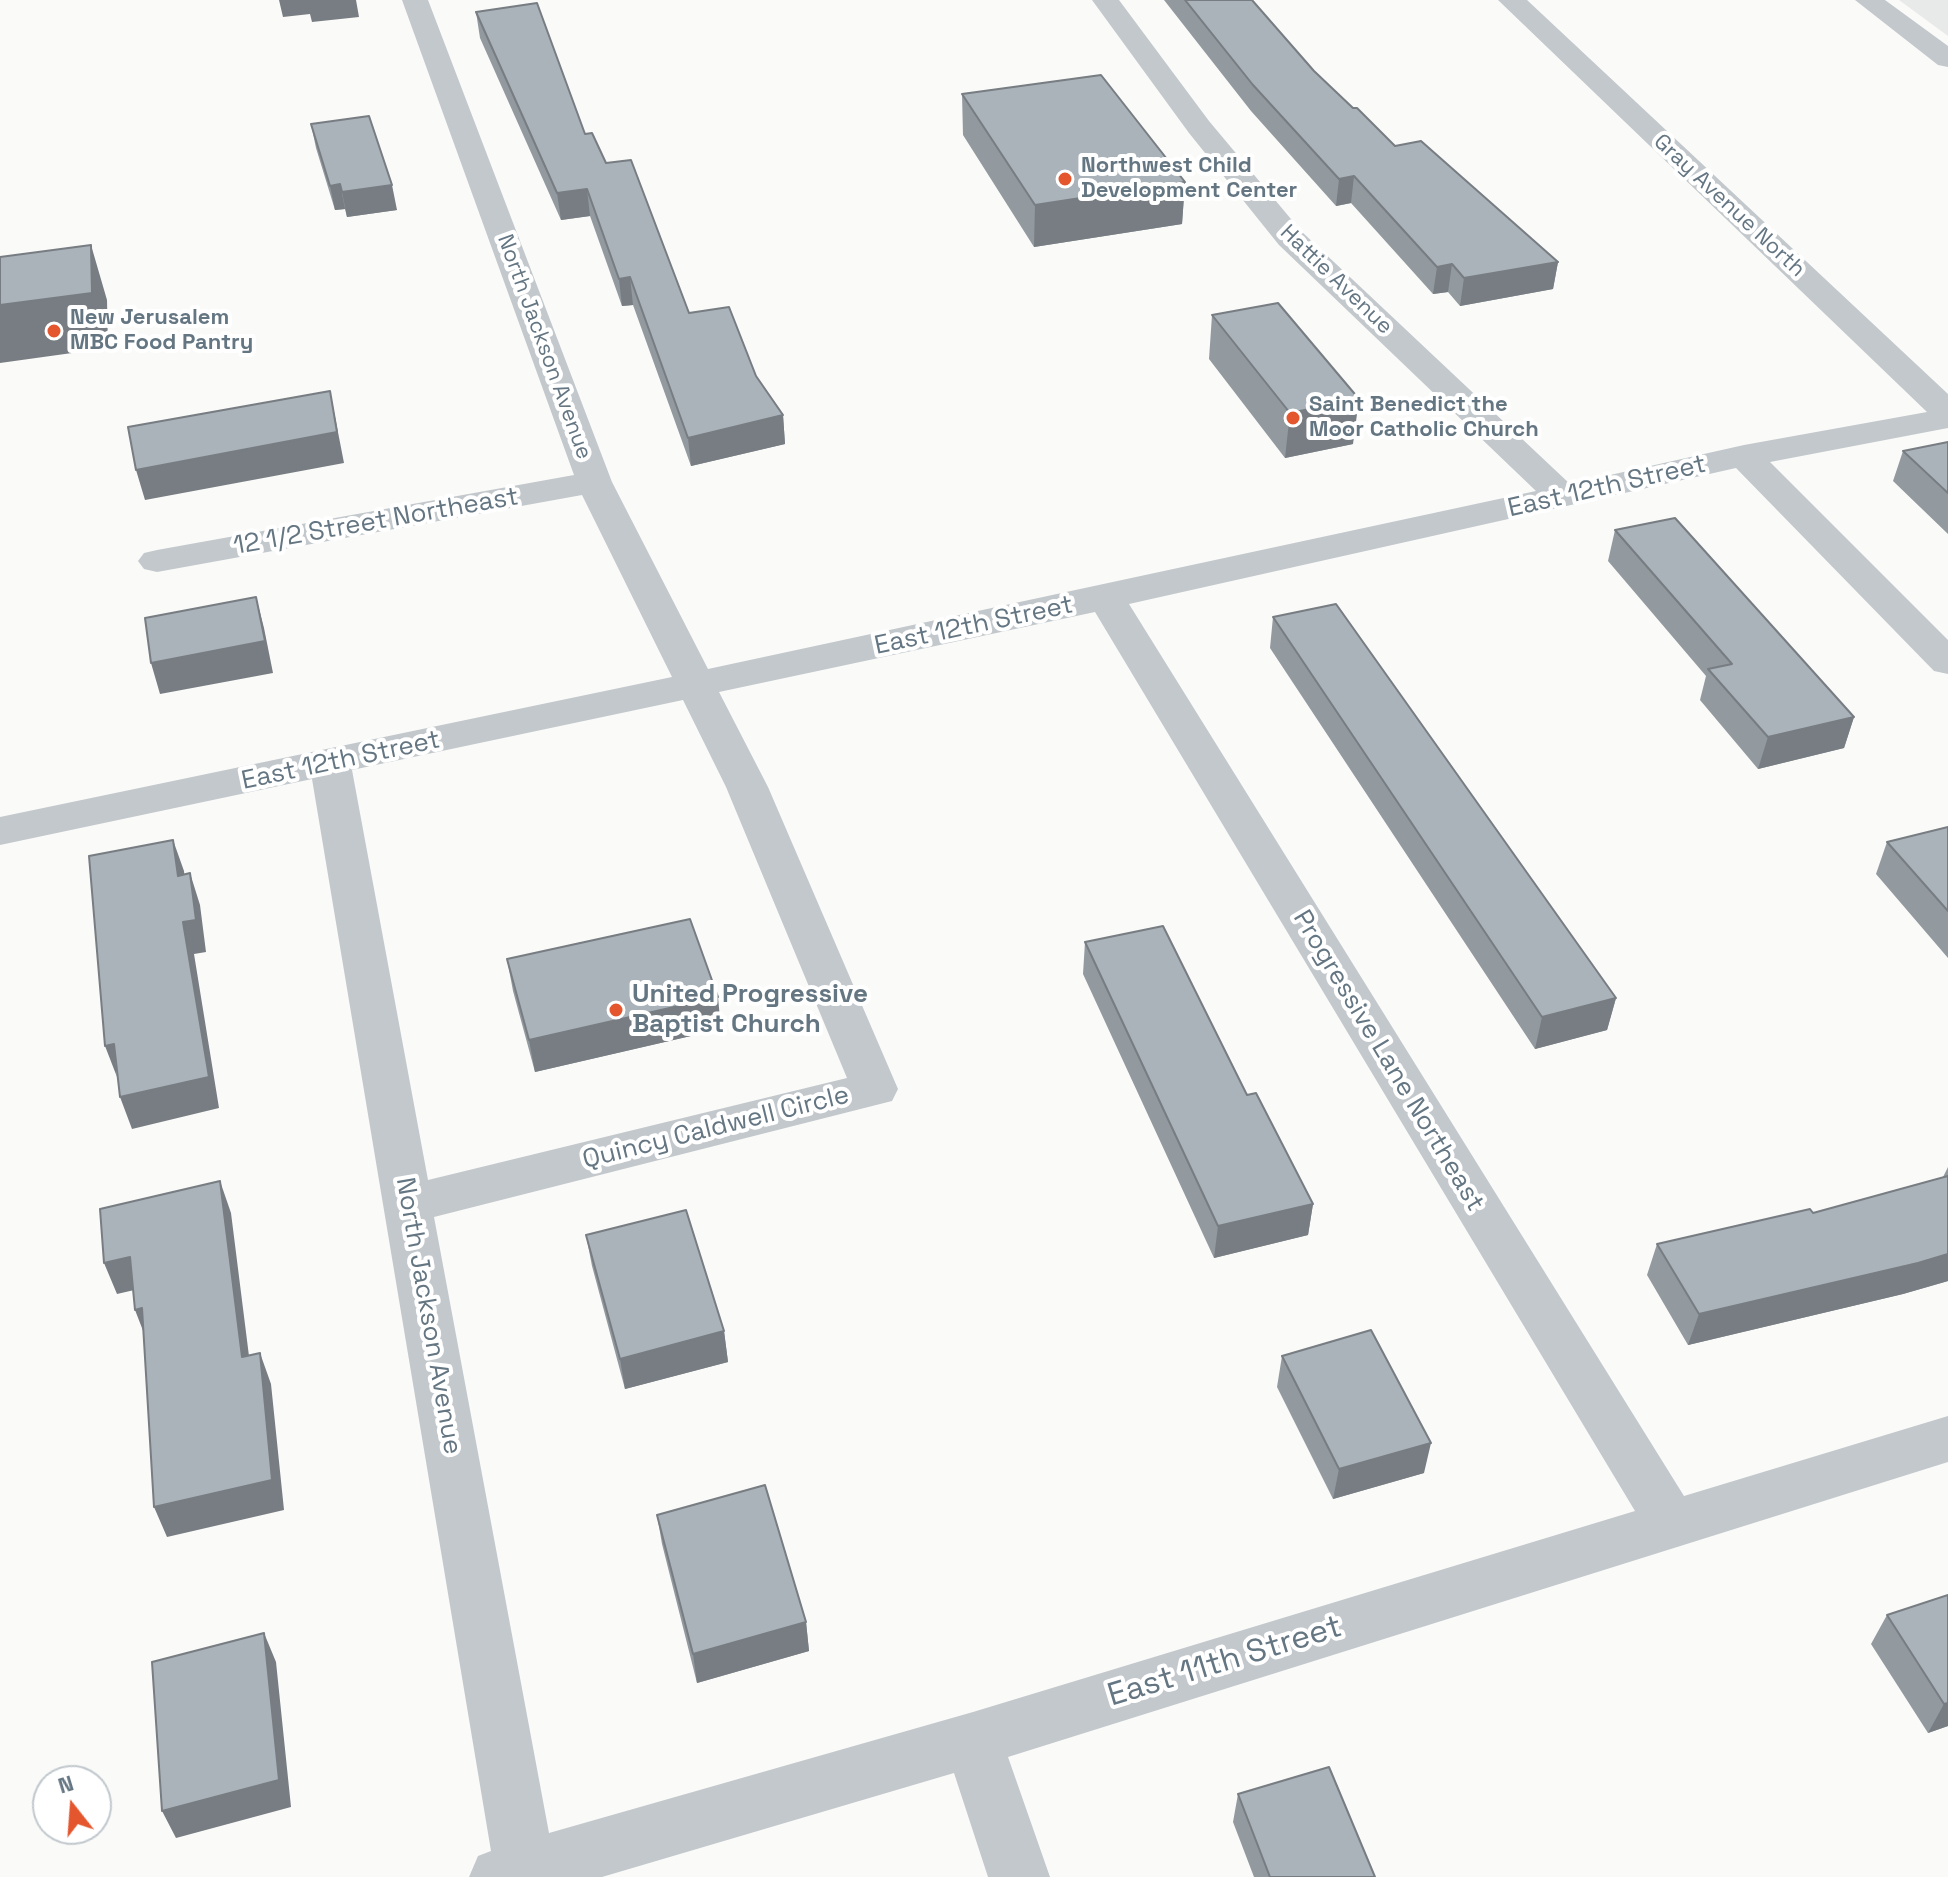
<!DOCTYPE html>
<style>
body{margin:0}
#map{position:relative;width:1948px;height:1877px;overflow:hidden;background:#fafaf8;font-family:"Space Grotesk",sans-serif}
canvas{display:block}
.north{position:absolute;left:32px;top:1765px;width:80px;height:80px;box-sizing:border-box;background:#fff;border:2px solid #c1c8cd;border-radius:50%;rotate:343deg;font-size:22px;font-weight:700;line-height:32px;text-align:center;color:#657683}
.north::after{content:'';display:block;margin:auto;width:28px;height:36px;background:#e4572e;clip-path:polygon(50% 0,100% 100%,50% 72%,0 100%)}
</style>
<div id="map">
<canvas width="1948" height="1877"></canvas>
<div class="north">N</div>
</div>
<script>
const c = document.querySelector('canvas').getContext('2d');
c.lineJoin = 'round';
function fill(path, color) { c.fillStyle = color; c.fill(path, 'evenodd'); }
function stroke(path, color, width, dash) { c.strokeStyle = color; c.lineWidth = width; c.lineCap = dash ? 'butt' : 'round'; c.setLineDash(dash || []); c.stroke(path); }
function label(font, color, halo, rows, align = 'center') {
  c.font = font + ' "Space Grotesk",sans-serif'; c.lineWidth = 8; c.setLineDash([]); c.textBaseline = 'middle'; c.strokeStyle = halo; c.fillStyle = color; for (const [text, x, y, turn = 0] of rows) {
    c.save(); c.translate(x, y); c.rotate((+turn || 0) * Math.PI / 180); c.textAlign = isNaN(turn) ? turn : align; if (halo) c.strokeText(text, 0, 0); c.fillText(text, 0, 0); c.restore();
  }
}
fill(new Path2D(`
 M1899,0H1948V36Z`), '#e8e9e9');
fill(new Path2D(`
 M402,0H428L612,482L708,669L1536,491L1279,245L1189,133L1092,0H1119L1209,121L1301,231L1570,484L1744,445L1927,412L1498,0H1527L1948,394V428L1770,462L1948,640V674L1934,671L1736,468L1129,604L1684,1496L1948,1416V1462L1008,1757L1050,1877H988L954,1773L602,1877H469L478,1856L491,1851L312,779L0,845V817L672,677L582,495L157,572L144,569L138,561L144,553L157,550L574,475ZM1095,612L1635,1511L973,1712L549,1833L434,1217L892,1101L898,1089L768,787L719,692ZM683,700L726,787L847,1078L428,1180L352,770Z
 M1855,0H1885L1948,46V67L1938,65Z`), '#c3c8cc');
fill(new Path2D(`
 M1164,0H1252L1314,71L1353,108L1395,146L1558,262L1553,289L1460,306L1448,292L1433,294L1351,203L1336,206L1251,111Z
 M476,12L585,134L606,163L689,313L756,376L783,415L785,444L691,466L633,305L622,306L590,216L561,220L480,38Z
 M962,94L1185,182L1182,224L1034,247L963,135Z
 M311,124L397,210L347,217L345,209L335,210L316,148Z
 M1212,315L1353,444L1285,458L1209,359Z
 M1948,442V534L1893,481L1903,451Z
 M1615,530L1854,717L1844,748L1758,769L1700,700L1706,676L1608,561Z
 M1273,617L1616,998L1607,1030L1535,1049L1270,648Z
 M1948,827V958L1876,874L1887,842Z
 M1085,942L1247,1095L1313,1204L1308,1235L1214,1258L1083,974Z
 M507,959L721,1029L535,1072L513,991Z
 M1948,1167V1281L1903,1294L1688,1345L1647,1275L1657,1244L1813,1213L1943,1177Z
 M586,1235L724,1331L728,1362L625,1389L592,1266Z
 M1282,1356L1424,1473L1333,1499L1277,1387Z
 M657,1515L806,1622L809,1651L697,1683L662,1544Z
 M1948,1595V1726L1928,1733L1871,1644L1887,1615Z
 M1238,1794L1375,1877H1254L1233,1822Z`), '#929a9f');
fill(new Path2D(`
 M279,0H356L359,17L312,22L310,14L283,17Z
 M1354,176L1351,203L1336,206L1339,179Z
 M1185,182L1182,224L1034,247L1035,205Z
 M340,184L345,209L335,210L330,186Z
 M392,185L397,210L347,217L342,192Z
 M587,189L590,216L561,220L557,193Z
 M91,245L107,300L108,348L0,363V305Z
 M1558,262L1553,289L1460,306L1464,278Z
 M1452,264L1448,292L1433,294L1437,267Z
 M630,277L633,305L622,306L619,279Z
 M330,391L344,463L145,500L136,470Z
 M1359,399L1353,444L1285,458L1290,413Z
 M783,415L785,444L691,466L688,438Z
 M256,597L264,628L273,673L160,694L151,663Z
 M1854,717L1844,748L1758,769L1768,737Z
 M173,840L184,871L188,908L178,876Z
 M190,873L200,905L206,952L194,954L219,1108L132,1129L120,1097Z
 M718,997L721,1029L535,1072L529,1040Z
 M1616,998L1607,1030L1535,1049L1542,1017Z
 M114,1044L117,1077L105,1046Z
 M220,1181L231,1213L253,1388L242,1357Z
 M1313,1204L1308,1235L1214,1258L1218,1226Z
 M1948,1254V1281L1903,1294L1688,1345L1699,1314Z
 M130,1257L143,1288L117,1294L104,1263Z
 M142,1308L147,1341L135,1310Z
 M724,1331L728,1362L625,1389L620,1359Z
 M260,1353L271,1384L284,1510L167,1537L154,1507Z
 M1431,1443L1424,1473L1333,1499L1339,1469Z
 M806,1622L809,1651L697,1683L693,1654Z
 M264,1633L276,1662L291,1807L176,1838L162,1811Z
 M1948,1703V1726L1928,1733L1944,1704Z`), '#777d82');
const building = new Path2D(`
 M1185,0H1252L1314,71L1353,108H1357L1395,146L1421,141L1558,262L1464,278L1452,264L1437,267L1354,176L1339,179L1253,85Z
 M537,3L585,134L592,133L606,163L631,160L689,313L729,307L756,376L783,415L688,438L630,277L619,279L587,189L557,193L476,12Z
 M1101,75L1185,182L1035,205L962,94Z
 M369,116L392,185L342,192L340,184L330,186L311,124Z
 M91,245L92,293L0,305V257Z
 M1278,303L1359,399L1290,413L1212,315Z
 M330,391L337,432L136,470L128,427Z
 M1948,442V493L1903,451Z
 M1675,518L1854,717L1768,737L1708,669L1732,664L1615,530Z
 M256,597L265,641L151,663L145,618Z
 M1336,604L1616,998L1542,1017L1273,617Z
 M1948,827V911L1887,842Z
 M173,840L178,876L190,873L196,920L183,922L209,1077L120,1097L114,1044L105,1046L89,856Z
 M690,919L718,997L529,1040L507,959Z
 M1163,926L1247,1095L1256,1093L1313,1204L1218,1226L1085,942Z
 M1948,1176V1254L1918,1263L1699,1314L1657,1244L1810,1209L1813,1213Z
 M220,1181L242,1357L260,1353L272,1480L154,1507L142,1308L135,1310L130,1257L104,1263L100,1209Z
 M686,1210L724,1331L620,1359L586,1235Z
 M1371,1330L1431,1443L1339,1469L1282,1356Z
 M765,1485L806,1622L693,1654L657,1515Z
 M1948,1595V1703L1944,1704L1887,1615Z
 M264,1633L279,1780L162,1811L152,1662Z
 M1329,1767L1375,1877H1270L1238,1794Z`);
fill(building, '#aab3b9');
stroke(building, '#777d82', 2);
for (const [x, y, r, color] of [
 [1065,179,8,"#e4572e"],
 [54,331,8,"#e4572e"],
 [1293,418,8,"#e4572e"],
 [616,1010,8,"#e4572e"]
]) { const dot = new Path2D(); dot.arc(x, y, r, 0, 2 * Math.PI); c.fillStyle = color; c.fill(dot); stroke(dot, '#fff', 3); }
label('bold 22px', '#657683', '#fff', [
 ["Northwest Child",1081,166],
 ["Development Center",1081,191],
 ["New Jerusalem",70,318],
 ["MBC Food Pantry",70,343],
 ["Saint Benedict the",1309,405],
 ["Moor Catholic Church",1309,430]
], 'left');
label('22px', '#657683', '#fff', [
 ["Gray Avenue North",1729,206,43],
 ["Hattie Avenue",1336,280,44],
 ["North Jackson Avenue",544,347,70]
]);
label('26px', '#657683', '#fff', [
 ["East 12th Street",1607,487,-13],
 ["12 1/2 Street Northeast",376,522,-10],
 ["East 12th Street",974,626,-12],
 ["East 12th Street",341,761,-12],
 ["Progressive Lane Northeast",1388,1061,59],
 ["Quincy Caldwell Circle",716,1128,-14],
 ["North Jackson Avenue",428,1316,80]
]);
label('bold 26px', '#657683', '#fff', [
 ["United Progressive",632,995],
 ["Baptist Church",632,1025]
], 'left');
label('32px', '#657683', '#fff', [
 ["East 11th Street",1225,1662,-17]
]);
</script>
